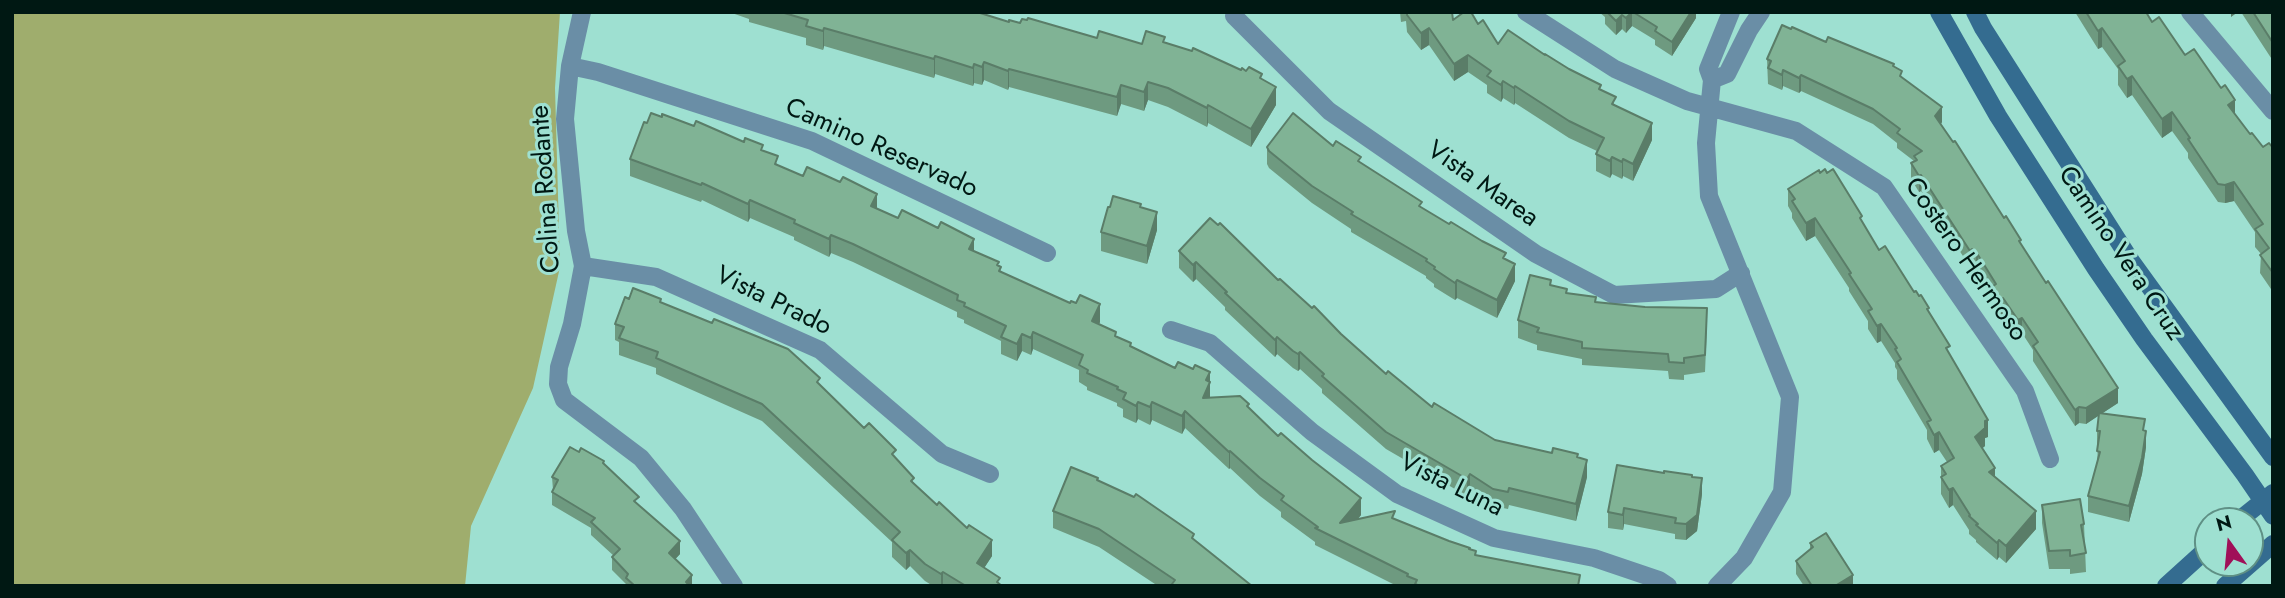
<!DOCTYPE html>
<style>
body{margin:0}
#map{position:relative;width:2285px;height:598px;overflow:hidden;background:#9ee0d1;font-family:Jost,sans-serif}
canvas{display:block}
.frame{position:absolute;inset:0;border:14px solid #001813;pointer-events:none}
.north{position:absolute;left:2194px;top:507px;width:70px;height:70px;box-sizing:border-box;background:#9ee0d1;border:2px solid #5f9085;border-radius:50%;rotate:345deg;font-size:19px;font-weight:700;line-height:28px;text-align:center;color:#001813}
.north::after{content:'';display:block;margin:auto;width:24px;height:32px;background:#a01058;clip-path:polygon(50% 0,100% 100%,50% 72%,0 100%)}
</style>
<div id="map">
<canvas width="2285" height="598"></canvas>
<div class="frame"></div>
<div class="north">N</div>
</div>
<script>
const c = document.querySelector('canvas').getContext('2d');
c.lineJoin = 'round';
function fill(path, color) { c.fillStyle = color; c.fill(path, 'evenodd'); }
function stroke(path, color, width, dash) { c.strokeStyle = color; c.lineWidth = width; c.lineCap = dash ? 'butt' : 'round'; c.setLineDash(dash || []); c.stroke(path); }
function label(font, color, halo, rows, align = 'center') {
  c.font = font + ' Jost,sans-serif'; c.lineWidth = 6; c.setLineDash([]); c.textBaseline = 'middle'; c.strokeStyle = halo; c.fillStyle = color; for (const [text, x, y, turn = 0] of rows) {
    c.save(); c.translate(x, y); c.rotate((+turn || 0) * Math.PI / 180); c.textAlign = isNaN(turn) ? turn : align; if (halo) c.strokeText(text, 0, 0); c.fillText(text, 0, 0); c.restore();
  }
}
fill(new Path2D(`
 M12,12H560L555,88L560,267L533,388L471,526L465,586H12Z`), '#9fad6d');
stroke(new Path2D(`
 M582,12L570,66L565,119L576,231L583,266L572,324L559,367L558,384L564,400L641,458L683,509L734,586
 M1526,12L1615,69L1687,101L1796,131L1884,187L2025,391L2050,459
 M2190,12L2273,111
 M1234,16L1329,111L1536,254L1614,295L1716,289L1741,273
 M570,66L598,72L812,141L1047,253
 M1712,80L1727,74L1749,30L1761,12
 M583,266L656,277L820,350L942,454L990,474
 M1171,330L1210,343L1312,432L1397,494L1494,538L1594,558L1659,580L1668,586
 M1717,586L1744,558L1782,492L1790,397L1709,196L1706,143L1712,80L1708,69L1731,12`), '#6a8ea6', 18);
stroke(new Path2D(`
 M1939,12L1998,116L2096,269L2144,339L2245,475L2273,516
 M1975,12L1983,28L2131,261L2273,457
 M2238,521L2273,493
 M2166,586L2208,548
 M2225,586L2273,544`), '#346c90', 18);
fill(new Path2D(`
 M729,12H977L1009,22L1020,23L1097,38L1142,44L1165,42L1262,79L1276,105L1251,147L1208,123L1207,127L1168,107L1148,100L1144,111L1121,104L1117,116L1009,87L1008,90L984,80L982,85L974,83L973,86L935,74L934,78L824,46L823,50L806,45V38L749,22V19Z
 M1400,12H1452L1453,20L1478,24L1498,44L1545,55L1601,90L1616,106L1652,140L1633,181L1623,176L1622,179L1612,174L1610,178L1596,171V154L1597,151L1569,138L1515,103L1514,105L1503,98L1501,102L1487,93V85L1468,72L1454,81L1429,45L1421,50L1407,32L1406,21L1401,22Z
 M1599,12H1696V18L1672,56L1655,45V40L1632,26L1626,33L1622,29L1616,35L1605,24V17Z
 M2075,12H2146L2152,22L2185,55L2235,114L2250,134L2263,147L2273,148V292L2260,273L2261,254L2255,247V232L2234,201L2225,203L2218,202L2188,158V153L2172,131L2162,138L2132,95L2127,98L2118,85V69L2102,47L2098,49Z
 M2241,12H2273V61Z
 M1791,29L1894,67L1902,78L1942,122L1941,124L2021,244L2118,403L2101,414L2145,431L2146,447L2142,474L2129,522L2088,512V496L2097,462L2098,447H2097V431L2099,415L2086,424L2079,423L2075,426L2033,361V350L2022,333L2018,336L2003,314L2001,315L1992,303V293L1978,270L1976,272L1972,265L1970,267L1921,191L1919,192L1911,179V163L1914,161L1897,148V143L1873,124L1801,91L1799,93L1783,86L1782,90L1768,84L1767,59Z
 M662,117L694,126L763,150L778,165L974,251L999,266L1001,272L1100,322L1099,324L1131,346L1175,368L1193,369L1210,372V397L1249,408L1361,515L1358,519H1395L1470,550L1476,556L1580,586H1397L1315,545V542L1281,517V512L1260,496L1230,468L1229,469L1185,428L1182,434L1152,420L1150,425L1138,419L1136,423L1123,417V409L1117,406V403L1087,390V387L1079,382V370L1033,349L1031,355L1022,351L1017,361L1001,354V341L964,323V320L957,317V312L853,262L831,253L829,257L794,240V237L750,218L748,222L702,200L701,202L630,176V159L647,123Z
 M1333,146L1361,163L1422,208L1506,259L1515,281L1497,318L1457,298L1455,300L1434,287V284L1426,278V276L1351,232V229L1312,203L1269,168L1267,164V147Z
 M1788,189L1862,222L1879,250L1914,292L1929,312L1988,437L1985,438V446L1982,448L1995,477L2036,529L2006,563L1999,557L1997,560L1976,542V540L1969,534V530L1953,505L1949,508L1941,494V466L1947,462L1939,450L1934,453L1927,439V430L1897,379V370L1895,367V363L1881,341L1877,343L1868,329V321L1849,291V288L1815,236L1806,241L1792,218V213L1788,206Z
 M1110,207H1141L1157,230L1147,264L1101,251V232Z
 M1179,251L1278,280L1386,374L1432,407L1495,440L1552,453L1578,457L1587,477L1576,521L1509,505L1508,509L1493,506L1470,491L1467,496L1386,449L1322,393V389L1300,369L1298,371L1293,368L1277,354L1275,357L1225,310V307L1196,279L1193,282L1179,268Z
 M1551,285L1567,293L1596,302L1707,326L1705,372L1684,375V380L1669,379L1668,371L1582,365V359L1537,350V345L1518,338V320Z
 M629,299L661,303L820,385L896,459L914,483L992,556L984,568L1002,586H933L925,581L910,566L906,570L892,557V542L762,421L656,374V368L619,355V342L615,340V324Z
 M579,452L604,464L680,554L675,559L692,586H626V584L612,570V557L614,556L591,535V528L552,505V492L553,490L552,477Z
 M1664,473L1692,477L1702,494L1697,531L1686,540L1675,539V534L1624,524L1623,530L1608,528V512Z
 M1098,480L1194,540L1252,586H1158L1099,547L1053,528V511Z
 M2042,505L2084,524L2086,572L2070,574V569H2049L2042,523Z
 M1810,543L1853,586H1804L1796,574V561L1810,550Z`), '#6e9a80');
fill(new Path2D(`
 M1632,12V26L1626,33V18Z
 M1691,12H1696V18L1672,56V42Z
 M2231,12H2238L2231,17Z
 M1622,15V29L1616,35V21Z
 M824,28V46L823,50V31Z
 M1429,28V45L1421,50V33Z
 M2102,28V47L2098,49V31Z
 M1468,55V72L1454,81V64Z
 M935,56V74L934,78V59Z
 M984,62V80L982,85V67Z
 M974,64V83L973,86V68Z
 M1009,69V87L1008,90V71Z
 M1783,70V86L1782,90V75Z
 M1801,75V91L1799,93V78Z
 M2132,76V95L2127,98V79Z
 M1503,81V98L1501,102V85Z
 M1148,82V100L1144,111V92Z
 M1121,85V104L1117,116V97Z
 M1515,86V103L1514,105V88Z
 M1276,87V105L1251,147V129Z
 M2235,100V118L2228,105Z
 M1208,105V123L1207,127V108Z
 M1942,107V122L1935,132V116Z
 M2172,112V131L2162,138V119Z
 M1652,123V140L1633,181V164Z
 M1612,157V174L1610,178V161Z
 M1623,159V176L1622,179V162Z
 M1921,175V191L1919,192V176Z
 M2234,182V201L2225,203V185Z
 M877,194V211L871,206Z
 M750,200V218L748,222V204Z
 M1157,212V230L1147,264V246Z
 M1815,218V236L1806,241V223Z
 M831,235V253L829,257V239Z
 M974,239V257L969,249Z
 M1972,249V265L1970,267V251Z
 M1978,255V270L1976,272V256Z
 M1196,262V279L1193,282V265Z
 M1515,264V281L1497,318V300Z
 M1457,280V298L1455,300V283Z
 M2003,298V314L2001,315V300Z
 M1100,304V322L1092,338V321Z
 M2022,318V333L2018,336V320Z
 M1881,324V341L1877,343V326Z
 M1033,332V349L1031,355V338Z
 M1022,334V351L1017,361V344Z
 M1277,337V354L1275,357V340Z
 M1300,352V369L1298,371V354Z
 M1210,372V400L1203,398L1206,380Z
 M2118,388V403L2086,424V408Z
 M1138,402V419L1136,423V406Z
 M1152,402V420L1150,425V407Z
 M2079,407V423L2075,426V410Z
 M1185,411V428L1182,434V416Z
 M1988,420V437L1985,438V446L1975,455V437L1985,421Z
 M2146,431V447L2142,474L2129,522V506Z
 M1939,432V450L1934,453V435Z
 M1230,451V468L1229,469V452Z
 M1587,460V477L1576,521V504Z
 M1995,468V486L1989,472Z
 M1470,474V491L1467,496V479Z
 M1702,478V494L1697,531L1686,540V524Z
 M1953,488V505L1949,508V490Z
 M1361,498V515L1340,540V523Z
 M1624,508V524L1623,530V515Z
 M2036,511V529L2006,563V546Z
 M992,540V556L977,579V563Z
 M1999,540V557L1997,560V543Z
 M680,541V554L669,566V553Z
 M910,550V566L906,570V553Z
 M943,572V586H941V574Z
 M692,575V586H686V582Z
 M1853,575V586H1835Z`), '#5a7d68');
const building = new Path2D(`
 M781,12H977L1009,22V20L1020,23L1022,19L1027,20L1028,18L1097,38L1099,31L1142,44L1146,31L1165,37L1163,42L1192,51L1193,48L1241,70L1242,68L1246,71L1249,67L1262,74L1260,78L1276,87L1251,129L1208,105L1207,108L1168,88L1148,82L1144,92L1121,85L1117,97L1009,69L1008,71L984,62L982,67L974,64L973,68L935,56L934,59L824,28L823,31L806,26L808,20Z
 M1407,12H1452L1453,20L1464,12H1471L1478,24L1483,20L1498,44L1508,30L1545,55V54L1569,69L1601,85L1599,89L1616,97L1612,104L1652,123L1633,164L1623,159L1622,162L1612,157L1610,161L1596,154L1604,138L1569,121L1515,86L1514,88L1503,81L1501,85L1487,76L1491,71L1468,55L1454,64L1429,28L1421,33L1407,15Z
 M1607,12H1632L1626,18L1622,15L1616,21Z
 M1633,12H1691L1672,42L1655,31L1657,27Z
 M2086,12H2146L2152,22L2159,17L2185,55L2194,49L2221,88L2225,85L2235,100L2228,105L2250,134L2252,133L2263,147L2269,143L2273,148V273L2260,255L2269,248L2255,229L2263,224L2234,182L2225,185L2218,184L2188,139L2190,138L2172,112L2162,119L2132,76L2127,79L2118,66L2125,61L2102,28L2098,31Z
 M2253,12H2273V43Z
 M1782,25L1791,29L1792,27L1826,42L1828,37L1894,64L1893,66L1902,71L1900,76L1942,107L1935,116L1953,142L1955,141L2004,218L2006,216L2021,240L2019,241L2046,283L2048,281L2118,388L2086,408L2079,407L2075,410L2033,346L2038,342L2022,318L2018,320L2003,298L2001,300L1992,287L1996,284L1978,255L1976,256L1972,249L1970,251L1921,175L1919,176L1911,163L1917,160L1914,156L1922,151L1897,133L1900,129L1873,109L1801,75L1799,78L1783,70L1782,75L1768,68L1771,61L1767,59Z
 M651,113L662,117V114L694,126L696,121L744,142L745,138L763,145L761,150L778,156L775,164L803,176L807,167L840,182L843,177L877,194L871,206L898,218L902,210L938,228L941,222L974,239L969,249L999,262L997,265L1001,267L999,271L1070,303L1071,301L1076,303L1080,295L1100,304L1092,321L1116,332L1115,336L1131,343L1130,346L1175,368L1178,362L1193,369L1195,365L1210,372L1206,380L1210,382L1203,398L1240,396L1249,404L1247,406L1278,436L1281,433L1312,460L1361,498L1340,523L1395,511L1392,518L1449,541L1470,548L1469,549L1476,551L1475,555L1580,575L1578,586H1420L1415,584L1417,580L1407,576L1408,574L1315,528L1318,527L1281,500L1284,496L1260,478L1230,451L1229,452L1185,411L1182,416L1152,402L1150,407L1138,402L1136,406L1123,399L1126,393L1117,389L1118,387L1087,373L1088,370L1079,365L1083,355L1033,332L1031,338L1022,334L1017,344L1001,337L1006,326L964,306L965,303L957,300L958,295L853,244L831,235L829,239L794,223L795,220L750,200L748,204L702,183L701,185L630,159L644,122L647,123Z
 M1293,113L1333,146L1336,141L1361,157L1358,161L1422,202L1419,206L1449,224L1451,222L1482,241L1506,253L1503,258L1515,264L1497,300L1457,280L1455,283L1434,269L1435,267L1426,261L1427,259L1351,214L1353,212L1312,186L1269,151L1267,147Z
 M1825,169L1827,173L1833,169L1862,216L1860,218L1879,250L1885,246L1914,292L1916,291L1919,296L1921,295L1929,308L1927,309L1950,346L1946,348L1988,420L1985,421V428L1975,437L1995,468L1989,472L2036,511L2006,546L1999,540L1997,543L1976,525L1978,524L1969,516L1970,515L1953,488L1949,490L1941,477L1946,474L1941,466L1954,458L1939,432L1934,435L1927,422L1931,420L1897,362L1901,359L1895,349L1897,348L1881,324L1877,326L1868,311L1872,309L1849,274L1851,273L1815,218L1806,223L1792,201L1795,199L1788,189L1819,170L1820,173Z
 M1113,196L1141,204L1140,207L1157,212L1147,246L1101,232L1108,207H1110Z
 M1210,218L1218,225L1220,223L1278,280L1280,279L1312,308L1314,306L1341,334L1386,374L1388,371L1432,407L1434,403L1495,440L1552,453L1553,448L1578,454L1577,457L1587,460L1576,504L1509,488L1508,492L1493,489L1470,474L1467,479L1386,432L1322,376L1324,374L1300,352L1298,354L1293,351L1277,337L1275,340L1225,293L1227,292L1196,262L1193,265L1179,251Z
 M1530,275L1551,280L1550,285L1567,289L1566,293L1596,297L1595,302L1645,307L1707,308L1705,355L1684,358V363L1669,362L1668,354L1582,348V342L1537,332L1539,328L1518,320Z
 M633,288L661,299L660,302L712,323L714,319L788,349L820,378L817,382L864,428L869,423L896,450L892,454L914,478L911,481L937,505L939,502L967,528L969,525L992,540L977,563L1000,578L997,582L1002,586H966L943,572L941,574L925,564L910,550L906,553L892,540L900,532L762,404L656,358L658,352L619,338L624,327L615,324L625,297L629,299Z
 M2099,413L2145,419L2143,430L2146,431L2142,458L2129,506L2088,496L2100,452L2097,451L2100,431H2097Z
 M570,447L579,452L581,448L604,461L603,463L639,497L634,501L680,541L669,553L692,575L686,582L690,586H635L626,578L628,574L612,557L620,549L591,522L595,518L552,492L558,480L552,477Z
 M1617,465L1664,473V471L1692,475V477L1702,478L1697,515L1686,524L1675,523L1676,518L1624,508L1623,515L1608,512Z
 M1071,467L1098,478L1097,480L1134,497L1136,494L1194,534L1192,538L1252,586H1175L1172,584L1175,580L1099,529L1053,511Z
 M2080,499L2084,524L2081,525L2086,553L2070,556V550L2049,551L2042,505Z
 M1826,533L1853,575L1835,586H1812L1796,561L1813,547L1810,543Z`);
fill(building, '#80b395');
stroke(building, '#5a7d68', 2);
label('26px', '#001813', '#9ee0d1', [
 ["Camino Reservado",881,149,24],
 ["Vista Marea",1482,185,35],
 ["Colina Rodante",547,189,-94],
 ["Camino Vera Cruz",2120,254,56],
 ["Costero Hermoso",1965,260,55],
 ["Vista Prado",773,302,26],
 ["Vista Luna",1451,486,26]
]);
</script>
